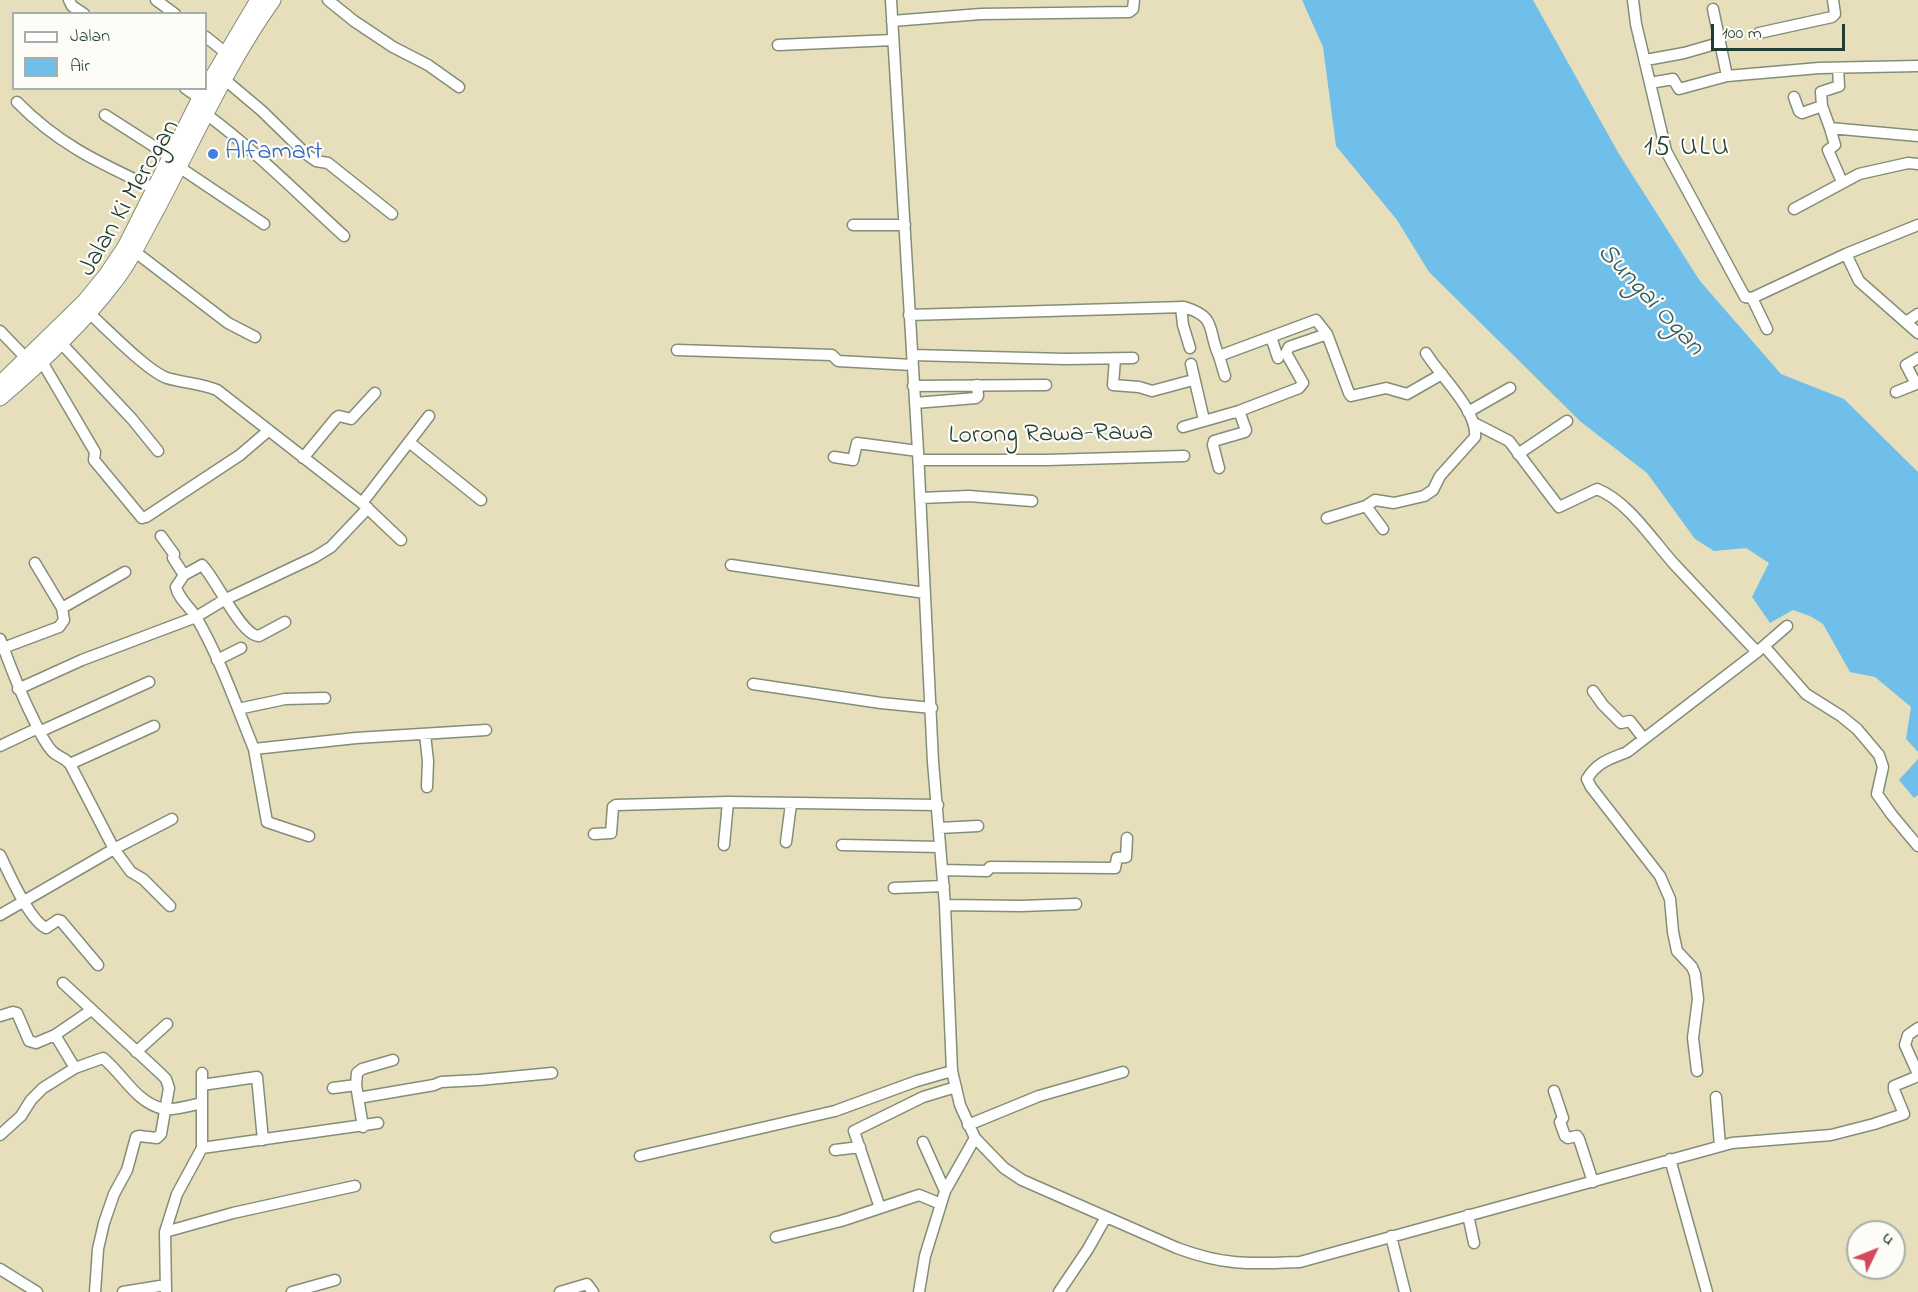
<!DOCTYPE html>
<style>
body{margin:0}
#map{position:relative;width:1918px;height:1292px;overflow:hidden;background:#e7dfbb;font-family:"Indie Flower",sans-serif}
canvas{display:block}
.legend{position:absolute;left:12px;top:12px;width:195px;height:78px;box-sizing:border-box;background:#fdfcf7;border:2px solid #a4b0a9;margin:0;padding:8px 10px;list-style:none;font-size:18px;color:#1f3d34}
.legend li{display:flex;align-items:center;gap:12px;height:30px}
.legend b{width:30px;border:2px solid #a4b0a9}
.north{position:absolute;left:1846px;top:1220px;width:60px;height:60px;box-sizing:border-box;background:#fdfcf7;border:2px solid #a4b0a9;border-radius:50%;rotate:47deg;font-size:16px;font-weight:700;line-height:24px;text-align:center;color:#1f3d34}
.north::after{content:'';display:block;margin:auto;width:21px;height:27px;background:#d1495b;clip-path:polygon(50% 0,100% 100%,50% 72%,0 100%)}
.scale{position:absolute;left:1711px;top:24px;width:134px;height:27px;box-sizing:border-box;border:3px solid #1f3d34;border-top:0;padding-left:8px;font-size:18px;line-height:21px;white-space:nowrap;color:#1f3d34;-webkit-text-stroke:4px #fdfcf7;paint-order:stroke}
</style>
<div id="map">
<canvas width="1918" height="1292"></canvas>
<ul class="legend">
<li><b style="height:8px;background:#fff"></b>Jalan</li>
<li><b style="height:16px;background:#6fbfea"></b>Air</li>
</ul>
<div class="north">U</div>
<div class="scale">100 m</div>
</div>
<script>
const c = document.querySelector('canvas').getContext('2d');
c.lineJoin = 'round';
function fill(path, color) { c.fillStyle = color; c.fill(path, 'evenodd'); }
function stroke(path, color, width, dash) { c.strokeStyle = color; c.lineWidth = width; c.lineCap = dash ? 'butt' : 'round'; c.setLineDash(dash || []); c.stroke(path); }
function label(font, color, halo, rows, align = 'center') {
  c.font = font + ' "Indie Flower",sans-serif'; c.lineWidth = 4.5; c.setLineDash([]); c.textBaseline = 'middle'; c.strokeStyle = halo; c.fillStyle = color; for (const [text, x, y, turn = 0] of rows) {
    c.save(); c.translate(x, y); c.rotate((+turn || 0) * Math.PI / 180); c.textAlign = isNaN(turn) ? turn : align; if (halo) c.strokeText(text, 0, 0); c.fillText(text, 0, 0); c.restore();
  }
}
fill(new Path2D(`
 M1302,0H1533L1619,154L1700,281L1781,374L1844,399L1918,472V752L1906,739L1911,707L1875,677L1850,672L1823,624L1810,616L1793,610L1770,623L1752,597L1769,563L1746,548L1714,551L1695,539L1647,473L1581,422L1429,272L1397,220L1336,146L1323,47Z
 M1918,759V795L1914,798L1899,780Z`), '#6fbfea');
const minor = new Path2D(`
 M69,0L72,6L84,14
 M156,0L175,14
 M328,0L354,21L393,47L428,65L459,87
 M891,0L918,451L933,762L945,905L952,1071L960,1105L975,1138L1004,1168L1022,1180L1177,1248C1225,1266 1251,1264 1300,1262L1732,1143L1831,1135L1874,1124L1904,1114L1894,1090V1086L1918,1076
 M1633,0L1636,24L1666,151L1745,297L1752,298L1846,254L1918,225
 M1713,9L1727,76L1819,68L1918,66
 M892,21L981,14L1129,12L1133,9L1134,0
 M1759,33L1832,17L1835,14L1833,0
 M206,37L226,53
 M778,45L893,40
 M1646,60L1684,53L1719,43
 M224,79L262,111L306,154L316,161L328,163L392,214
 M1650,83L1673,79L1679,89L1727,76
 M185,88L199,98
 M1794,97L1799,111L1802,113L1822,106L1821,92L1839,86L1838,68
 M17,102C59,145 100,163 153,188
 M1822,106L1830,128L1918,136
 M206,114C256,151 299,195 344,236
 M105,115L169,156
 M1830,128L1835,145L1828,150L1842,182
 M179,167L264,224
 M1794,209L1859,174L1908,163L1918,164
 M853,225H905
 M134,251L228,323L255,337
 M1846,254L1859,281L1918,333
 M1752,298L1767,329
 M1181,307L1183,325L1190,348
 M88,312C106,328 147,371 167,378C183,383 201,383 217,390L362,503L401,540
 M909,315L1184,307C1218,317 1207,330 1219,356L1316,320L1327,334L1349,393L1351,396L1386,388L1407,394L1442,374
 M1906,322L1918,314
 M0,331L27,359
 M1271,337L1278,358
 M60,342L132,419L158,451
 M677,350L832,355L838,361L912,365
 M912,355L1065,359L1133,358
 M1219,356L1225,376
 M1115,359L1113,385L1139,387L1152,391L1193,380
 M41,360L95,452L94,460L142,518L146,517L240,455L268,431
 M1191,364L1204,420
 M913,386L1046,385
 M1896,392L1916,384L1906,365L1918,358
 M915,403L976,398L978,396L977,385
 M1468,412L1510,388
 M1474,423L1509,441L1559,507L1597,489C1628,501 1653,541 1675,565C1702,594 1730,623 1757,652
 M1183,427L1239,411L1299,388L1303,383L1286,353L1289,347L1327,334
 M409,442L481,500
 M1518,454L1567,421
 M834,457L853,460L857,443L918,451
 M303,458L336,418L339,416L351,419L375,393
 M919,460H1047L1184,456
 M1219,468L1213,445L1214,441L1245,432L1246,430L1239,411
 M920,498L969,496L1032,501
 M362,503L429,416
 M1366,506L1383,529
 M1327,518L1366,506L1375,500L1394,503L1424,496L1433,490L1440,476L1475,437C1478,410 1439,375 1426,353
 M161,536L174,554L173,558L184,575
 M35,563L62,608
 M731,565L925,593
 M285,622L259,636C241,636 215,577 202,565L184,575L176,587C178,598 190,607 196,617C220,658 236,705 254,749L356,738L486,730
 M0,639C11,667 19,691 33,718C38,729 43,741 52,751C57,757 63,756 70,764L114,849L131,872L143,879L170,906
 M1764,646L1806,694L1841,716L1857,729L1879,755L1883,767L1877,794L1892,815L1918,846
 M3,648L59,627L64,620L62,608L125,572
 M217,660L241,648
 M753,684L881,703L932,708
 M18,689L82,660L196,617L224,600L315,557L331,547L368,508
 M1593,691L1603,705L1621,723L1630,721L1644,739
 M238,709L285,699L325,698
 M39,732L149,682
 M425,734L428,761L427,787
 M0,746L38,728
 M254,749L267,822L309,836
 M70,764L154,726
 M939,828L978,826
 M594,834L611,833L613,807L616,805L728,802
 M786,842L791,804
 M724,845L728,802L938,805
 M842,845L940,847
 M0,855C9,873 29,920 46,928L58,920L61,921L98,965
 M942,870L987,871L990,867L1115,868L1117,858L1126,857L1127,838
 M894,888L944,886
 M945,905L1021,906L1076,904
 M0,915L114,849L172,819
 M63,983L160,1073L166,1079L169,1088L161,1134L157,1138L139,1136L136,1137L127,1170L114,1194L104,1223L98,1249L95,1292
 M0,1016L13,1012L17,1013L29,1041L36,1043L55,1035L90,1011
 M1918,1028L1908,1035L1905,1045L1918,1074
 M136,1052L167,1024
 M75,1068L103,1058C123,1074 136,1103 164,1109C172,1111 193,1105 202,1103
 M1697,1071L1693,1038L1698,999L1695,974L1692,967L1677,951L1673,932L1670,899L1660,876L1591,787L1587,779C1597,762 1610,759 1627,752L1757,652L1787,626
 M202,1073V1148
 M202,1085L257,1077L263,1140
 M333,1088L356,1085
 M1554,1091L1563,1118L1560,1122L1565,1136L1568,1138L1577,1136L1579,1139L1593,1182
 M1716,1097L1720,1146
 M358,1098L434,1085L441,1082L479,1080L552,1073
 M968,1125L1039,1096L1123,1072
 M363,1127L356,1085L357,1073L362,1069L393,1060
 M0,1135L21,1116L31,1100L43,1088L75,1068L55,1035
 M923,1142L945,1191
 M835,1150L860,1147
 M640,1156L835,1111L917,1081L952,1071
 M1670,1159L1707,1292
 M880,1208L854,1131L923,1097L956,1087
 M1468,1215L1474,1243
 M165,1232L233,1213L355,1186
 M1391,1236L1405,1292
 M776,1237L841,1221L919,1195L941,1204
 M0,1269L37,1292
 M123,1292L166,1285
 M166,1292L165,1232L177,1194L202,1148L378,1123
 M292,1292L335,1280
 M560,1292L587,1284L593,1292
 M919,1292L925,1256L945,1191L975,1138
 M1059,1292L1088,1249L1106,1217`);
const highway = new Path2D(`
 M206,88L258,0
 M0,384L85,301L107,274L125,247L205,88
 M0,398C40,364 80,327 112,285C130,263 142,236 156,211C194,140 226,66 273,0`);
stroke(minor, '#838e78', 13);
stroke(highway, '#838e78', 17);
stroke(minor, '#fff', 10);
stroke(highway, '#fff', 15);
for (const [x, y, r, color] of [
 [213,154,6,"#3f7fe0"]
]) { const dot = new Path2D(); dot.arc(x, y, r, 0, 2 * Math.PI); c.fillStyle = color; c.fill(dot); stroke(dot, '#fdfcf7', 2); }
label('26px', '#366cbe', '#fdfcf7', [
 ["Alfamart",225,154]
], 'left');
label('26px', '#1f3d34', '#fdfcf7', [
 ["Jalan Ki Merogan",131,199,-60],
 ["Lorong Rawa-Rawa",1051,436,-1]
]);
label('italic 27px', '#335e62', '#fdfcf7', [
 ["Sungai Ogan",1649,301,47]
]);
c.letterSpacing = '1.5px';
label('28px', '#1f3d34', '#fdfcf7', [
 ["15 ULU",1687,149]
]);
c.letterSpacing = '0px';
</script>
